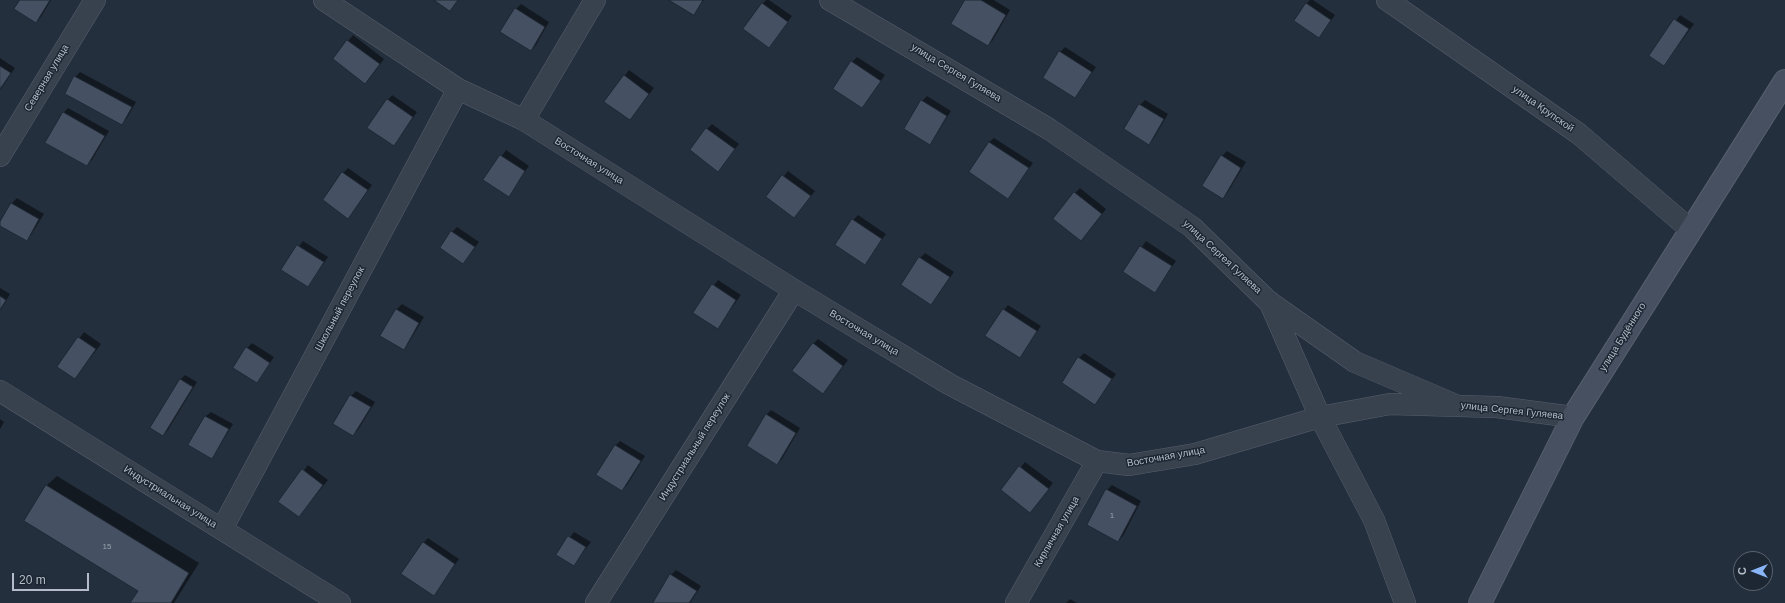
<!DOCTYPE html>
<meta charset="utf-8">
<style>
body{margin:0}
#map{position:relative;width:1785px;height:603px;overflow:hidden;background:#242f3e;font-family:Arial,sans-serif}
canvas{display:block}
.north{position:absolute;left:1733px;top:551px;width:40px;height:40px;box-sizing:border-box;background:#1d2633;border:1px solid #59626f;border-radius:50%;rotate:270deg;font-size:11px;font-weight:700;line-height:16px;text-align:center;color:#b4bcc9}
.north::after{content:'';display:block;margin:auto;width:14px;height:18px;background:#8ab4f8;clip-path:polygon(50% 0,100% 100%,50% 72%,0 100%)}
.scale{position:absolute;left:12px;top:573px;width:77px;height:18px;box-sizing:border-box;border:2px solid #b4bcc9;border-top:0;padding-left:5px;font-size:12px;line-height:14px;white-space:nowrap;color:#b4bcc9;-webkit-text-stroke:3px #1d2633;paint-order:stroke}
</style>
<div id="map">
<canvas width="1785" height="603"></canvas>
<div class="north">С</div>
<div class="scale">20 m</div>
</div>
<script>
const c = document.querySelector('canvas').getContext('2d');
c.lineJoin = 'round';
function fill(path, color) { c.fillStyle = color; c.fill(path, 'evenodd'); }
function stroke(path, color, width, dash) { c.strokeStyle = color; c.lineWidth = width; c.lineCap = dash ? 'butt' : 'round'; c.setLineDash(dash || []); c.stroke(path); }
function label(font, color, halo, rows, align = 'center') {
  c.font = font + ' Arial,sans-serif'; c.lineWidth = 3; c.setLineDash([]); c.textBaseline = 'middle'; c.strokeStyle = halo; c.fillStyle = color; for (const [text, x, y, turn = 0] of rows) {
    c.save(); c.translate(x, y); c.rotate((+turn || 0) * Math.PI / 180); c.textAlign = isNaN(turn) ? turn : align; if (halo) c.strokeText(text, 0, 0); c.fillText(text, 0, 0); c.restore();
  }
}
fill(new Path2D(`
 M21,0H51L41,17L36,22Z
 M671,0H704L694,13Z
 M766,0H769L792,16L769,47L762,4Z
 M966,0H994L1010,10L993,40L988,45Z
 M1310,0H1313L1335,15L1319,37L1306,4Z
 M521,4L549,22L536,45L531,50L516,9Z
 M1680,15L1694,24L1664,65L1651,56Z
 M353,35L384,59L370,78L334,59Z
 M1065,47L1096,67L1075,97L1060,52Z
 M857,57L885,75L862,107L852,62Z
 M0,58L15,68L0,90Z
 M629,70L654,88L630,119L605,101Z
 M80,72L136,102L127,118L122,123L75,77Z
 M392,95L417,112L394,144L388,100Z
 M927,96L951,111L934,138L929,143L922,101Z
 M1145,100L1168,114L1154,138L1149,143L1140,105Z
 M68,108L109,131L92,160L87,165L63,113Z
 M712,124L739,144L718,170L707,129Z
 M994,138L1033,163L1008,197L989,142Z
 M506,150L529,166L508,195L485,180Z
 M1227,151L1246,162L1228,192L1223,197L1222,156Z
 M348,168L372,185L348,217L343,173Z
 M788,171L815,191L794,217L767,197Z
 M1080,188L1106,209L1086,235L1075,193Z
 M17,198L44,214L31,235L26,240L0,224L12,203Z
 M858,215L886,234L865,263L853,220Z
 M457,227L479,242L463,263L452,232Z
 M303,241L328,257L308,286L282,269Z
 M1146,241L1176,261L1155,291L1125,272Z
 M925,253L954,272L931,304L920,258Z
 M718,280L741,295L717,328L694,312Z
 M0,288L10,294L0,311Z
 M402,304L424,317L408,344L403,348L381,335L397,309Z
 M1008,305L1041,326L1019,357L1004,310Z
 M84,332L101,344L75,378L59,366Z
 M818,339L848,360L828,387L813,344Z
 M252,343L274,357L257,382L247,348Z
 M1084,353L1116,374L1095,403L1079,358Z
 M185,375L197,382L168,430L163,435L180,380Z
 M356,391L375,402L358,430L353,435L351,396Z
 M771,410L800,428L782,459L777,464L766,415Z
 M211,412L233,424L216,452L212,457L189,444L206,416Z
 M0,419L4,422L0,429Z
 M620,441L645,456L627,485L622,490L616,445Z
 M1025,462L1053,483L1035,506L1003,490Z
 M308,465L328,480L299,516L280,502Z
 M57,476L199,563L174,603H131L139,591L25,521L47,485Z
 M1112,485L1141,501L1123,536L1118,541L1107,490Z
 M574,532L591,542L573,565L557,555Z
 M428,538L459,559L438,589L424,542Z
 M676,570L701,586L690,603H654L671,575Z
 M1070,599L1077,603H1066Z`), '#0007');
const building = new Path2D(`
 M20,0H50L36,23L14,9Z
 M434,0H458L450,11Z
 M669,0H703L694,15Z
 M965,0H981L1006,15L988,46L951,24Z
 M762,3L788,22L769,48L743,29Z
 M1306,3L1331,20L1319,38L1294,21Z
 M515,8L545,27L531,51L500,32Z
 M1674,19L1689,29L1664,66L1649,56Z
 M347,40L380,64L365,84L333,59Z
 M1059,51L1092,72L1075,98L1043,78Z
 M851,61L881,81L862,108L833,89Z
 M0,66L11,73L0,89Z
 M624,75L649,94L630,120L604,102Z
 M74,76L132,107L122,125L65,94Z
 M387,99L413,117L394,146L367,128Z
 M921,100L947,116L930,145L904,129Z
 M1139,104L1164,119L1149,145L1124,129Z
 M63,112L105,136L87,166L45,143Z
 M706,128L735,149L718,172L690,150Z
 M989,142L1029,168L1008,199L969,172Z
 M500,155L525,171L509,197L483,180Z
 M1221,155L1241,168L1223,199L1202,186Z
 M342,172L368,190L348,219L323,200Z
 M782,175L811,196L794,218L766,197Z
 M1074,192L1102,214L1081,241L1053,219Z
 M11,203L39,219L27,241L0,226V222Z
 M852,219L882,239L865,265L835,245Z
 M451,231L475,247L463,264L440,248Z
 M297,245L324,262L308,287L281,270Z
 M1140,246L1172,266L1155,293L1123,272Z
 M919,257L950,277L931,305L901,285Z
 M712,284L736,300L718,329L693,313Z
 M0,296L6,300L0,310Z
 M396,309L419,323L404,350L380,336Z
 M1003,309L1037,331L1020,358L985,336Z
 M78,337L96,349L75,379L57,367Z
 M813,343L843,366L823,394L792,371Z
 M246,347L270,363L257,383L233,368Z
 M1078,357L1112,379L1095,405L1062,383Z
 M180,379L193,387L163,436L150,428Z
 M350,395L371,407L353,436L333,424Z
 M766,414L796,433L777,465L747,446Z
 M205,416L229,429L212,459L188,445Z
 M615,445L641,461L622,491L596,475Z
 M1019,466L1049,489L1030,513L1001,490Z
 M302,469L323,485L299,517L278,502Z
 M46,485L189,573L171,603H130L138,591L24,521Z
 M1106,489L1137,506L1118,542L1087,525Z
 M568,536L586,547L574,566L556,555Z
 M423,542L455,564L434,596L401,574Z
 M670,574L697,591L689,603H653Z`);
fill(building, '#455162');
stroke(building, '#1f2835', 1);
const street = new Path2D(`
 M324,0L458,89L524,120L794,290L949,384L1097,461L1129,465L1195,454L1320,417L1390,404L1458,406
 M830,0L1049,129L1192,227L1268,301L1355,362L1458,406L1497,407L1573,417
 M1387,0L1579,134L1691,230
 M524,120L595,0
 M0,156L95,0
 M1269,301L1320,417L1374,520L1405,603
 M0,391L340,603
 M222,529L458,89
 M596,603L794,290
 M1016,603L1097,461`);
const secondary = new Path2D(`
 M1480,603L1573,417L1785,81`);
stroke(street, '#565f6c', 22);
stroke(secondary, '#565f6c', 24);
stroke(street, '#38414e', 21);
stroke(secondary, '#465061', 22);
label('8px', '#98a1af', null, [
 ["1",1112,516],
 ["15",107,547]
]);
label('10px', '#b4bcc9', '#1d2633', [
 ["улица Сергея Гуляева",956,73,31],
 ["Северная улица",47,78,-59],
 ["улица Крупской",1543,109,35],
 ["Восточная улица",589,161,32],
 ["улица Сергея Гуляева",1222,257,43],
 ["Школьный переулок",340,309,-62],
 ["Восточная улица",864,333,31],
 ["улица Будённого",1623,337,-58],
 ["улица Сергея Гуляева",1512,411,6],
 ["Индустриальный переулок",695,447,-58],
 ["Восточная улица",1166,457,-10],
 ["Индустриальная улица",170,497,32],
 ["Кирпичная улица",1057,532,-60]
]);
</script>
